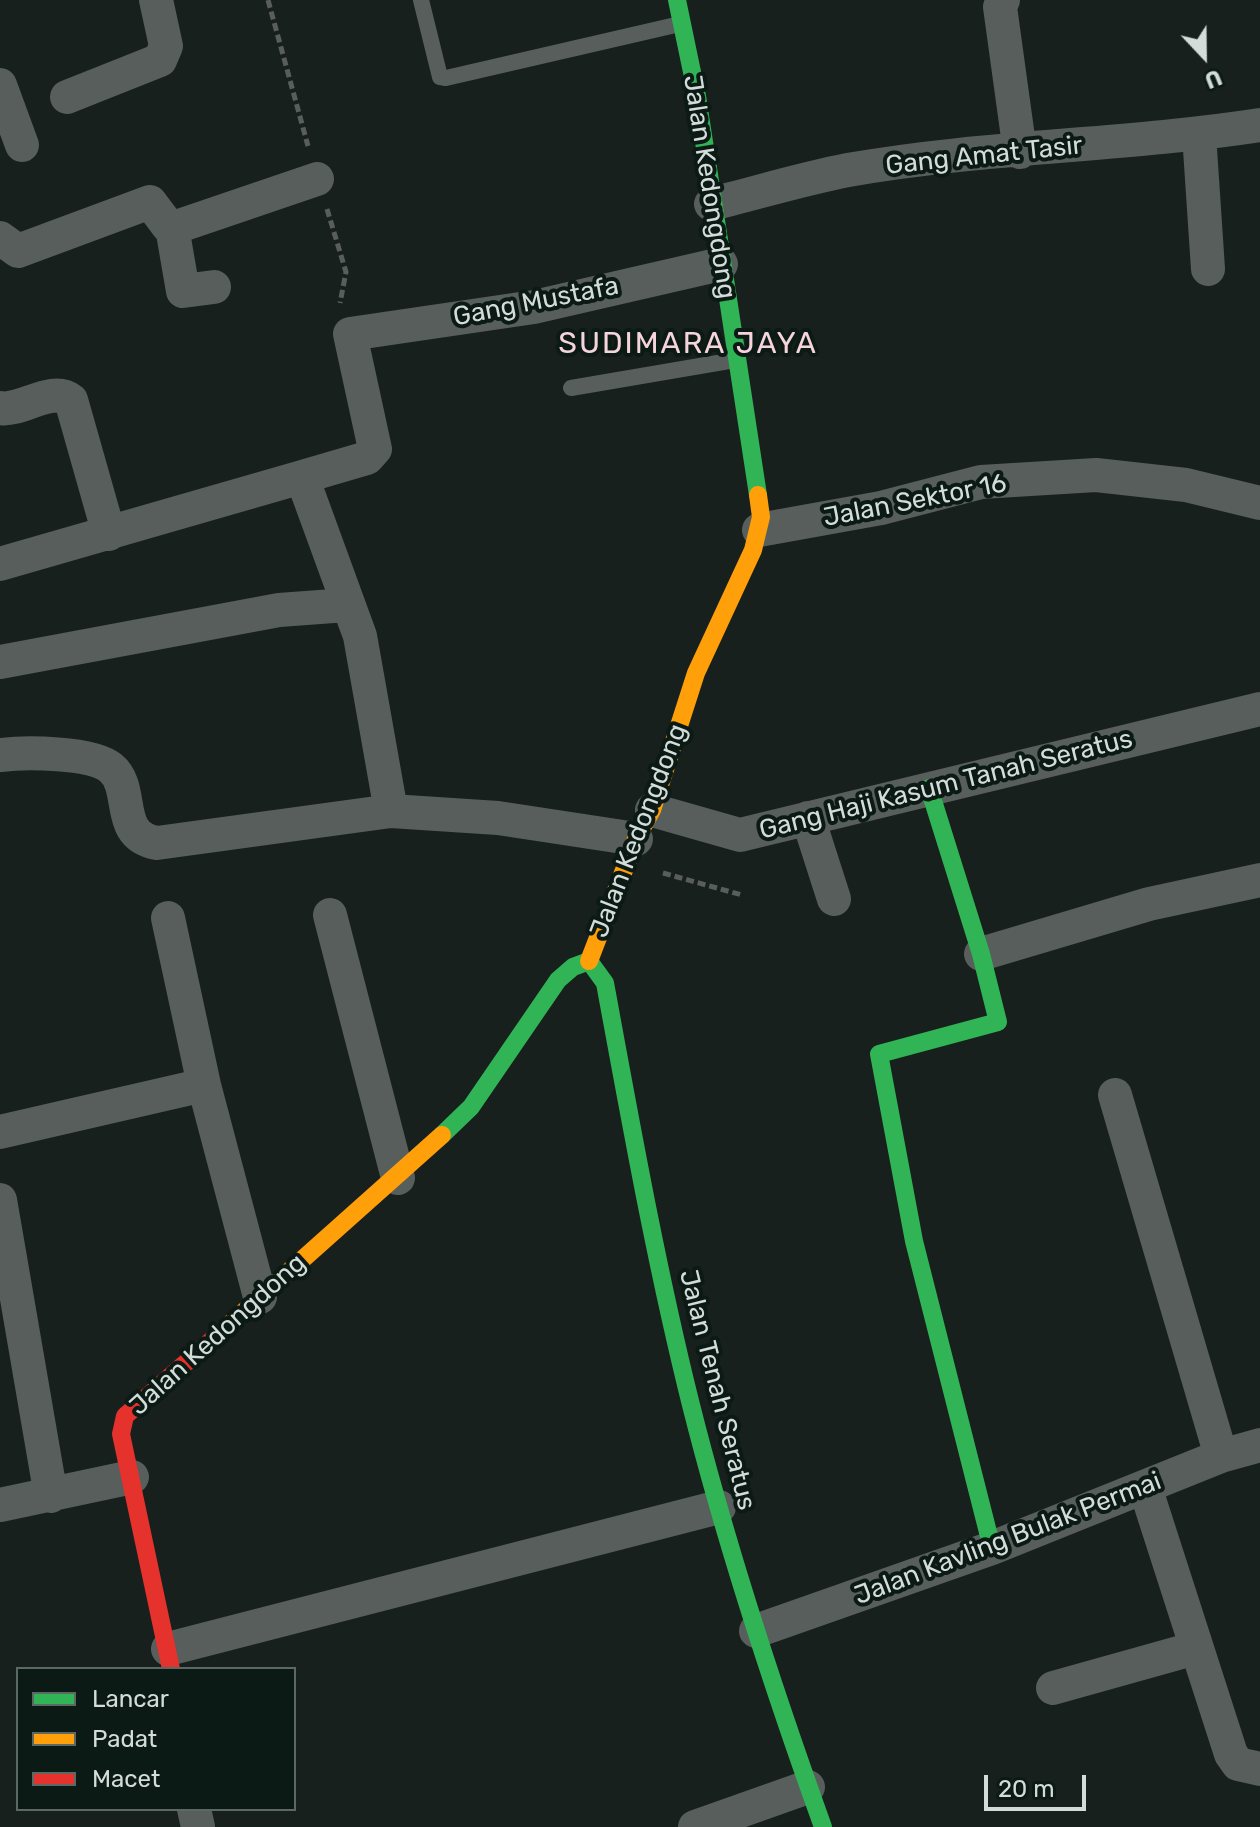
<!DOCTYPE html>
<style>
body{margin:0}
#map{position:relative;width:1260px;height:1827px;overflow:hidden;background:#18201d;font-family:Rubik,sans-serif}
canvas{display:block}
.legend{position:absolute;left:16px;top:1667px;width:280px;height:144px;box-sizing:border-box;background:#0b1a15;border:2px solid #5b6863;margin:0;padding:10px 14px;list-style:none;font-size:24px;color:#d3dcd8}
.legend li{display:flex;align-items:center;gap:16px;height:40px}
.legend b{width:40px;border:2px solid #5b6863}
.north{position:absolute;left:1164px;top:16px;width:80px;height:80px;-webkit-text-stroke:6px #0b1a15;paint-order:stroke;rotate:158deg;font-size:22px;font-weight:700;line-height:32px;text-align:center;color:#d3dcd8}
.north::after{content:'';display:block;margin:auto;width:28px;height:36px;background:#d3dcd8;clip-path:polygon(50% 0,100% 100%,50% 72%,0 100%)}
.scale{position:absolute;left:984px;top:1775px;width:102px;height:36px;box-sizing:border-box;border:4px solid #d3dcd8;border-top:0;padding-left:10px;font-size:24px;line-height:28px;white-space:nowrap;color:#d3dcd8;-webkit-text-stroke:6px #0b1a15;paint-order:stroke}
</style>
<div id="map">
<canvas width="1260" height="1827"></canvas>
<ul class="legend">
<li><b style="height:10px;background:#30b455"></b>Lancar</li>
<li><b style="height:10px;background:#ff9f0a"></b>Padat</li>
<li><b style="height:10px;background:#e5322d"></b>Macet</li>
</ul>
<div class="north">U</div>
<div class="scale">20 m</div>
</div>
<script>
const c = document.querySelector('canvas').getContext('2d');
c.lineJoin = 'round';
function stroke(path, color, width, dash) { c.strokeStyle = color; c.lineWidth = width; c.lineCap = dash ? 'butt' : 'round'; c.setLineDash(dash || []); c.stroke(path); }
function label(font, color, halo, rows, align = 'center') {
  c.font = font + ' Rubik,sans-serif'; c.lineWidth = 8; c.setLineDash([]); c.textBaseline = 'middle'; c.strokeStyle = halo; c.fillStyle = color; for (const [text, x, y, turn = 0] of rows) {
    c.save(); c.translate(x, y); c.rotate((+turn || 0) * Math.PI / 180); c.textAlign = isNaN(turn) ? turn : align; if (halo) c.strokeText(text, 0, 0); c.fillText(text, 0, 0); c.restore();
  }
}
stroke(new Path2D(`
 M268,0L308,146
 M327,209L346,272L340,303
 M663,873L742,895`), '#595e5c', 5, [8, 4]);
stroke(new Path2D(`
 M421,0L440,77L446,78L680,24
 M571,388L735,360`), '#575e5b', 16);
stroke(new Path2D(`
 M1003,0L1000,7L1020,152
 M0,85L22,145
 M67,97L160,60L166,46L156,0
 M1199,134L1208,269
 M711,204C756,193 802,179 848,170C984,146 1123,146 1260,125
 M172,227L183,291L214,287
 M0,238L18,251L150,202L168,226L176,227L317,179
 M0,408C21,412 52,385 71,400L109,534
 M302,477L367,458L375,449L350,334L534,307L721,264
 M759,530L881,508L981,482L1096,475L1186,485L1260,503
 M0,564L302,477L360,636L391,811
 M0,662L279,610L347,605
 M0,755C25,752 92,752 111,768C136,789 113,835 157,843L391,811L498,818L636,839
 M652,810L740,835L1260,709
 M808,818L834,899
 M330,915L398,1178
 M168,918L204,1085L260,1297
 M981,954L1149,904L1260,880
 M1115,1095L1221,1456
 M0,1132L204,1085
 M0,1200L51,1496
 M1145,1487L1231,1754L1238,1764L1260,1769
 M0,1505L132,1477
 M756,1631L992,1548L1221,1456L1260,1445
 M168,1649L719,1507
 M1053,1688L1196,1648
 M194,1809L198,1827
 M695,1827L808,1787`), '#575e5b', 34);
stroke(new Path2D(`
 M677,0L697,96L758,495
 M929,788L981,954L998,1022L879,1054L914,1241L992,1548
 M589,961L605,983C631,1124 656,1265 691,1405C727,1548 773,1688 823,1827
 M442,1135L471,1107L558,980L573,967L589,961`), '#30b455', 18);
stroke(new Path2D(`
 M589,961L636,839L652,810L696,673L753,550L761,517L758,495
 M229,1325L442,1135`), '#ff9f0a', 18);
stroke(new Path2D(`
 M171,1669L121,1434L125,1416L229,1325`), '#e5322d', 18);
label('26px', '#d3dcd8', '#0b1a15', [
 ["Gang Amat Tasir",984,156,-6],
 ["Jalan Kedongdong",709,187,81],
 ["Gang Mustafa",536,302,-11],
 ["Jalan Sektor 16",915,501,-11],
 ["Gang Haji Kasum Tanah Seratus",946,785,-14],
 ["Jalan Kedongdong",639,831,-69],
 ["Jalan Kedongdong",218,1335,-42],
 ["Jalan Tenah Seratus",717,1390,76],
 ["Jalan Kavling Bulak Permai",1008,1539,-21]
]);
c.letterSpacing = '2px';
label('30px', '#f6d4dd', '#0b1a15', [
 ["SUDIMARA JAYA",688,344]
]);
c.letterSpacing = '0px';
</script>
